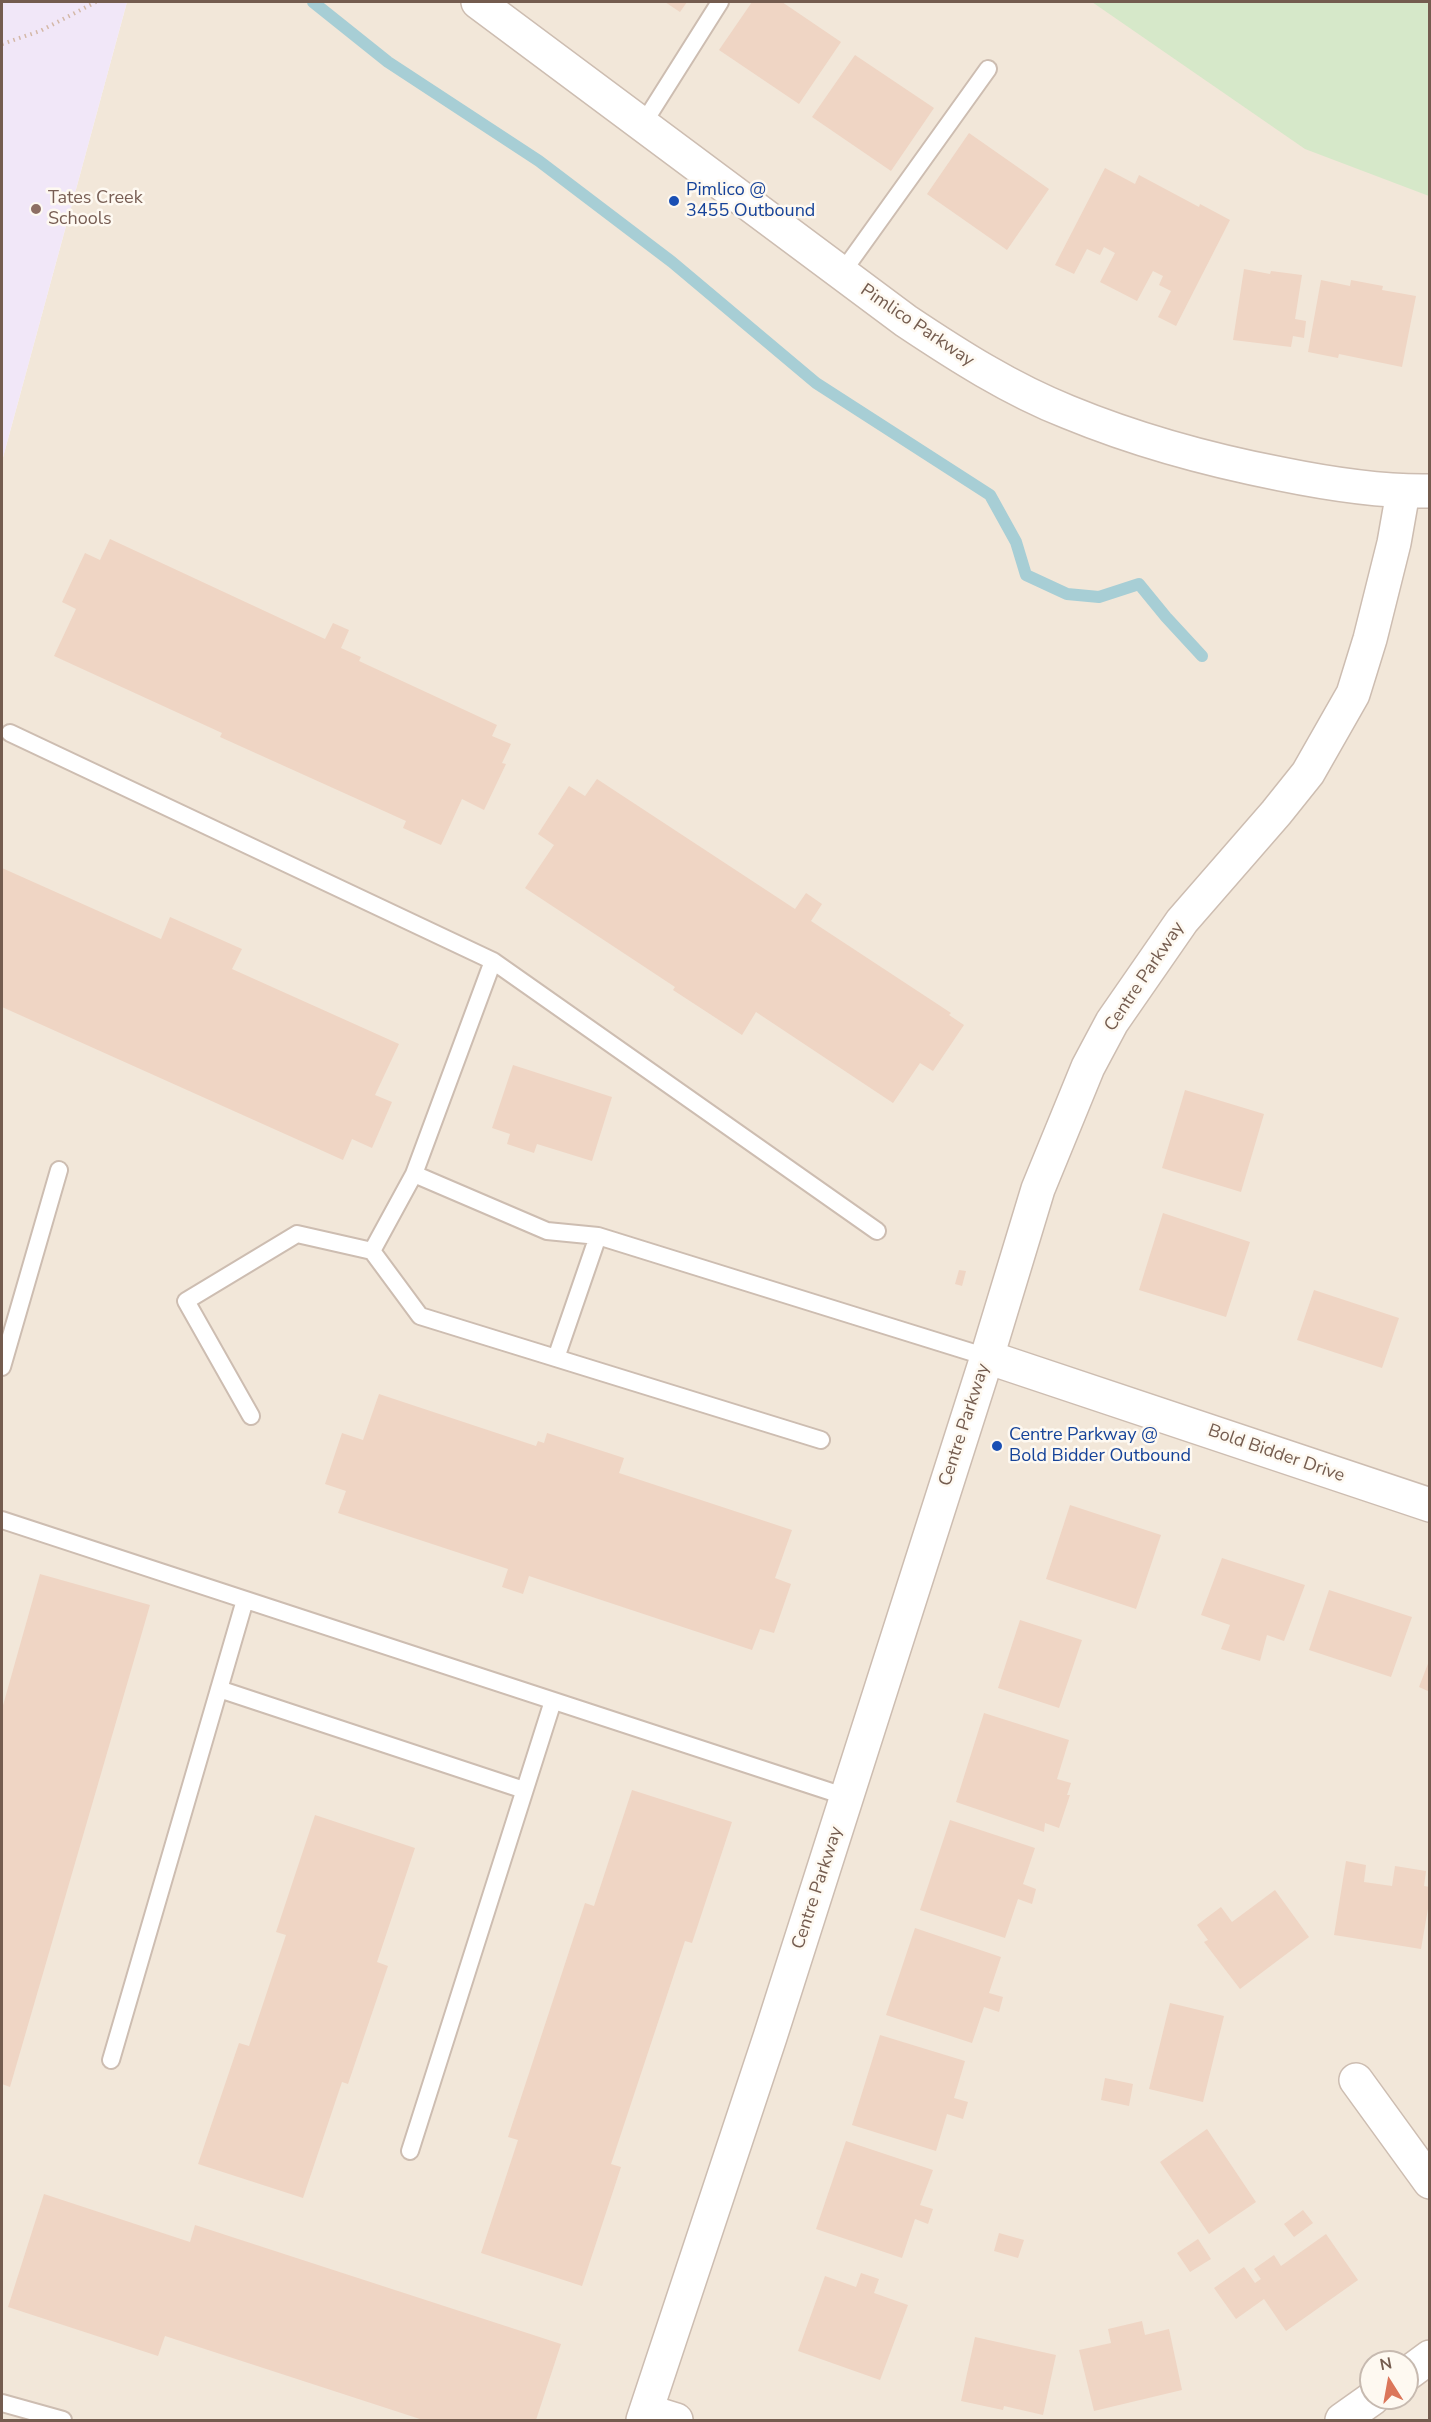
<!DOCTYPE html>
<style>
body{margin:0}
#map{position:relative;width:1431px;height:2422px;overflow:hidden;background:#fbf5ea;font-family:"Nunito Sans",sans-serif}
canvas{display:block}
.frame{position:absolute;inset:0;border:3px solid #745c4f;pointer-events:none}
.north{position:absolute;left:1359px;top:2350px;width:60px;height:60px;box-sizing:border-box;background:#fef9f1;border:2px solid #c7bab0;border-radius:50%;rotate:349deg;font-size:16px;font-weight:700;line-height:24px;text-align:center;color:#745c4f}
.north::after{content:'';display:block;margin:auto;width:21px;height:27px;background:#db765a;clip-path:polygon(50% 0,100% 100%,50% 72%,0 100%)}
</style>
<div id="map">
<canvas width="1431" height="2422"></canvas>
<div class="frame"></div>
<div class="north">N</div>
</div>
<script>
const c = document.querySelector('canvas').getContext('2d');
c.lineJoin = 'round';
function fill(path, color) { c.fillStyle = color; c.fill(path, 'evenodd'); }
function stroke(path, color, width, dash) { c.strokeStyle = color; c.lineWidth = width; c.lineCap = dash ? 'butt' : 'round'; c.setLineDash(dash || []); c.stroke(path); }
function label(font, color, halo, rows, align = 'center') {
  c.font = font + ' "Nunito Sans",sans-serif'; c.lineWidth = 5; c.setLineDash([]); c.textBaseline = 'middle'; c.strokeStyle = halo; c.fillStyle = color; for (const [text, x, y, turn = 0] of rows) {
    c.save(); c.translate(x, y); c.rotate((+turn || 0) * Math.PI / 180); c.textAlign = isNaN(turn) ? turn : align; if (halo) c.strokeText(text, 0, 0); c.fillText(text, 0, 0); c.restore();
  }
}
fill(new Path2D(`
 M127,2H1429V2420H2V461ZM1371,2362H1407V2398H1371Z`), '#f2e7d9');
fill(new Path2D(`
 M2,2H127L2,461Z`), '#f1e7f8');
fill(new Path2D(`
 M1092,2H1429V196L1305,149Z`), '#d6e8c9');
stroke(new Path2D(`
 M313,2L388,62L539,161L672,262L816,383L990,495L1016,542L1026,575L1067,594L1099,597L1139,584L1166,617L1202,656`), '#a7ced5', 12);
fill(new Path2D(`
 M665,2H687L680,12Z
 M752,2H782L841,42L799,104L719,50Z
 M855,55L934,108L891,171L812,117Z
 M969,133L1049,189L1007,250L927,194Z
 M1105,168L1135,184L1139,175L1199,207L1200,204L1230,220L1176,326L1158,317L1171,291L1159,285L1163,276L1153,271L1137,301L1100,282L1115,253L1104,247L1100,255L1087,249L1074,274L1055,265Z
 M1244,269L1270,274L1271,271L1302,275L1295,319L1306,321L1304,338L1293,336L1291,347L1233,340Z
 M1321,280L1350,286L1351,280L1383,286L1382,290L1416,296L1402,367L1339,354L1338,358L1308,352Z
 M110,539L325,639L333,623L349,630L341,648L361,657L359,661L497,725L492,736L511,744L502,763L506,764L484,810L462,799L441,845L403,828L406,821L220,737L222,733L54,656L76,609L62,602L85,553L100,560Z
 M597,779L795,909L806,893L822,904L811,921L951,1013L949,1015L964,1025L933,1071L920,1063L893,1103L756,1012L742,1035L673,990L675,987L525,888L554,845L538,834L569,786L585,796Z
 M2,868L161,939L170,917L242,949L232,969L399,1044L375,1095L392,1102L372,1148L352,1139L343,1160L2,1007Z
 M513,1065L612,1097L592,1161L537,1144L534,1153L507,1144L510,1134L492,1128Z
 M1185,1090L1264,1114L1241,1192L1162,1168Z
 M1163,1213L1250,1242L1226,1317L1139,1290Z
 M959,1270L966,1271L962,1286L955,1284Z
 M1314,1290L1399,1318L1382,1368L1297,1340Z
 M379,1394L536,1446L538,1441L544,1443L547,1433L624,1458L619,1473L792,1530L775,1578L791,1584L774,1633L760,1629L752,1650L529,1576L523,1594L502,1587L508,1569L338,1513L346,1491L325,1484L342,1433L363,1440Z
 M1070,1505L1161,1535L1136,1609L1046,1579Z
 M1222,1558L1305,1585L1284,1641L1267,1635L1260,1661L1221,1649L1230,1625L1201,1615Z
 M40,1574L150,1605L10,2087L2,2084V1709Z
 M1329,1590L1412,1617L1391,1677L1309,1650Z
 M1020,1620L1082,1640L1059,1708L998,1688Z
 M1429,1661H1430V1692L1419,1687Z
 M984,1713L1069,1740L1057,1779L1071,1783L1067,1795H1070L1059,1828L1045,1823L1044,1832L956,1802Z
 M632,1790L732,1822L692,1943L685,1941L611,2164L621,2167L582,2286L481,2253L518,2140L508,2137L585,1903L594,1906Z
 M315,1815L415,1848L377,1962L388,1966L348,2084L342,2082L303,2198L198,2164L239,2043L249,2046L286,1935L276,1932Z
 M950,1820L1035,1848L1023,1884L1036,1889L1032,1904L1018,1899L1005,1938L920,1910Z
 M1346,1861L1366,1865L1364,1882L1392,1886L1395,1866L1426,1871L1424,1886L1430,1887V1897L1421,1949L1334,1935Z
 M1275,1890L1309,1937L1240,1989L1204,1942L1208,1940L1197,1925L1221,1907L1232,1922Z
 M915,1928L1001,1957L989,1993L1003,1997L999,2012L984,2007L972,2043L886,2015Z
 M1170,2003L1224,2016L1203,2102L1149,2089Z
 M880,2035L965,2061L954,2098L968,2102L963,2119L947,2114L936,2151L852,2125Z
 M1105,2078L1133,2084L1129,2106L1101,2100Z
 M1207,2129L1256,2202L1209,2234L1160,2162Z
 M846,2141L933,2170L920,2205L933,2209L928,2224L915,2219L902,2258L816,2229Z
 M44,2194L190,2242L195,2225L561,2344L536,2420H423L165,2336L158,2356L8,2307Z
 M1303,2210L1313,2223L1294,2237L1284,2224Z
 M999,2233L1024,2240L1018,2258L994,2251Z
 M1326,2234L1358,2280L1286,2331L1264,2299L1236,2319L1214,2288L1244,2267L1255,2283L1261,2279L1254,2269L1274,2255L1281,2266Z
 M1198,2239L1211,2259L1190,2272L1177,2253Z
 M861,2273L879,2279L874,2293L908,2305L880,2380L798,2351L825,2276L856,2287Z
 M1142,2321L1145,2335L1169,2329L1182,2390L1094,2411L1079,2350L1111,2343L1108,2329Z
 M975,2337L1056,2355L1043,2415L1004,2406L1003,2410L961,2401Z`), '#efd5c4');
const service = new Path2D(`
 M643,124L720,2
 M841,274L988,69
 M10,733L493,961L877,1231
 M414,1174L547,1231L598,1236L987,1357
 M372,1251L420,1316L821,1440
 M556,1358L598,1236
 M2,1367L59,1170
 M251,1416L186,1301L297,1234L372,1251L414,1174L493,961
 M2,1520L847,1797
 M219,1689L524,1790
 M111,2060L245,1600
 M410,2151L553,1701
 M2,2403L63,2420`);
const minor = new Path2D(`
 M987,1357L1430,1505
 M1356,2080L1430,2182
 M1407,2374L1430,2357
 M647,2411L676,2420
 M1342,2420L1373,2398`);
const tertiary = new Path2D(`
 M478,2L906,321C957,355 1010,389 1068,412C1136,440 1209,460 1281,474C1330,484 1380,492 1430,491
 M643,2420L770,2037L987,1357L1038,1189L1088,1067L1112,1022L1182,921L1276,813L1308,773L1353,694L1370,639L1394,543L1403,492`);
stroke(service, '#cdbdb1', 20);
stroke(minor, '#cdbdb1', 36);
stroke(tertiary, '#cdbdb1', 36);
stroke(new Path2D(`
 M2,44L40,31L96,2`), '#d4b8a7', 4, [1.5, 4.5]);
stroke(service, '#fff', 16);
stroke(minor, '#fff', 33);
stroke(tertiary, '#fff', 33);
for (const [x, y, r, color] of [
 [674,201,6,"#1a4fb4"],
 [36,209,6,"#8d6e63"],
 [997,1446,6,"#1a4fb4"]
]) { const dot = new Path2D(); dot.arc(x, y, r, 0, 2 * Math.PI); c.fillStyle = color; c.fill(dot); stroke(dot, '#fef9f1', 2); }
label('18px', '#164399', '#fef9f1', [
 ["Pimlico @",686,191],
 ["3455 Outbound",686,212],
 ["Centre Parkway @",1009,1436],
 ["Bold Bidder Outbound",1009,1457]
], 'left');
label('18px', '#785e54', '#fef9f1', [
 ["Tates Creek",48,199],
 ["Schools",48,220]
], 'left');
label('18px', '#745c4f', '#fef9f1', [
 ["Pimlico Parkway",917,326,34],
 ["Centre Parkway",1145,977,-56],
 ["Centre Parkway",965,1425,-72],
 ["Bold Bidder Drive",1276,1454,19],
 ["Centre Parkway",818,1888,-72]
]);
</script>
